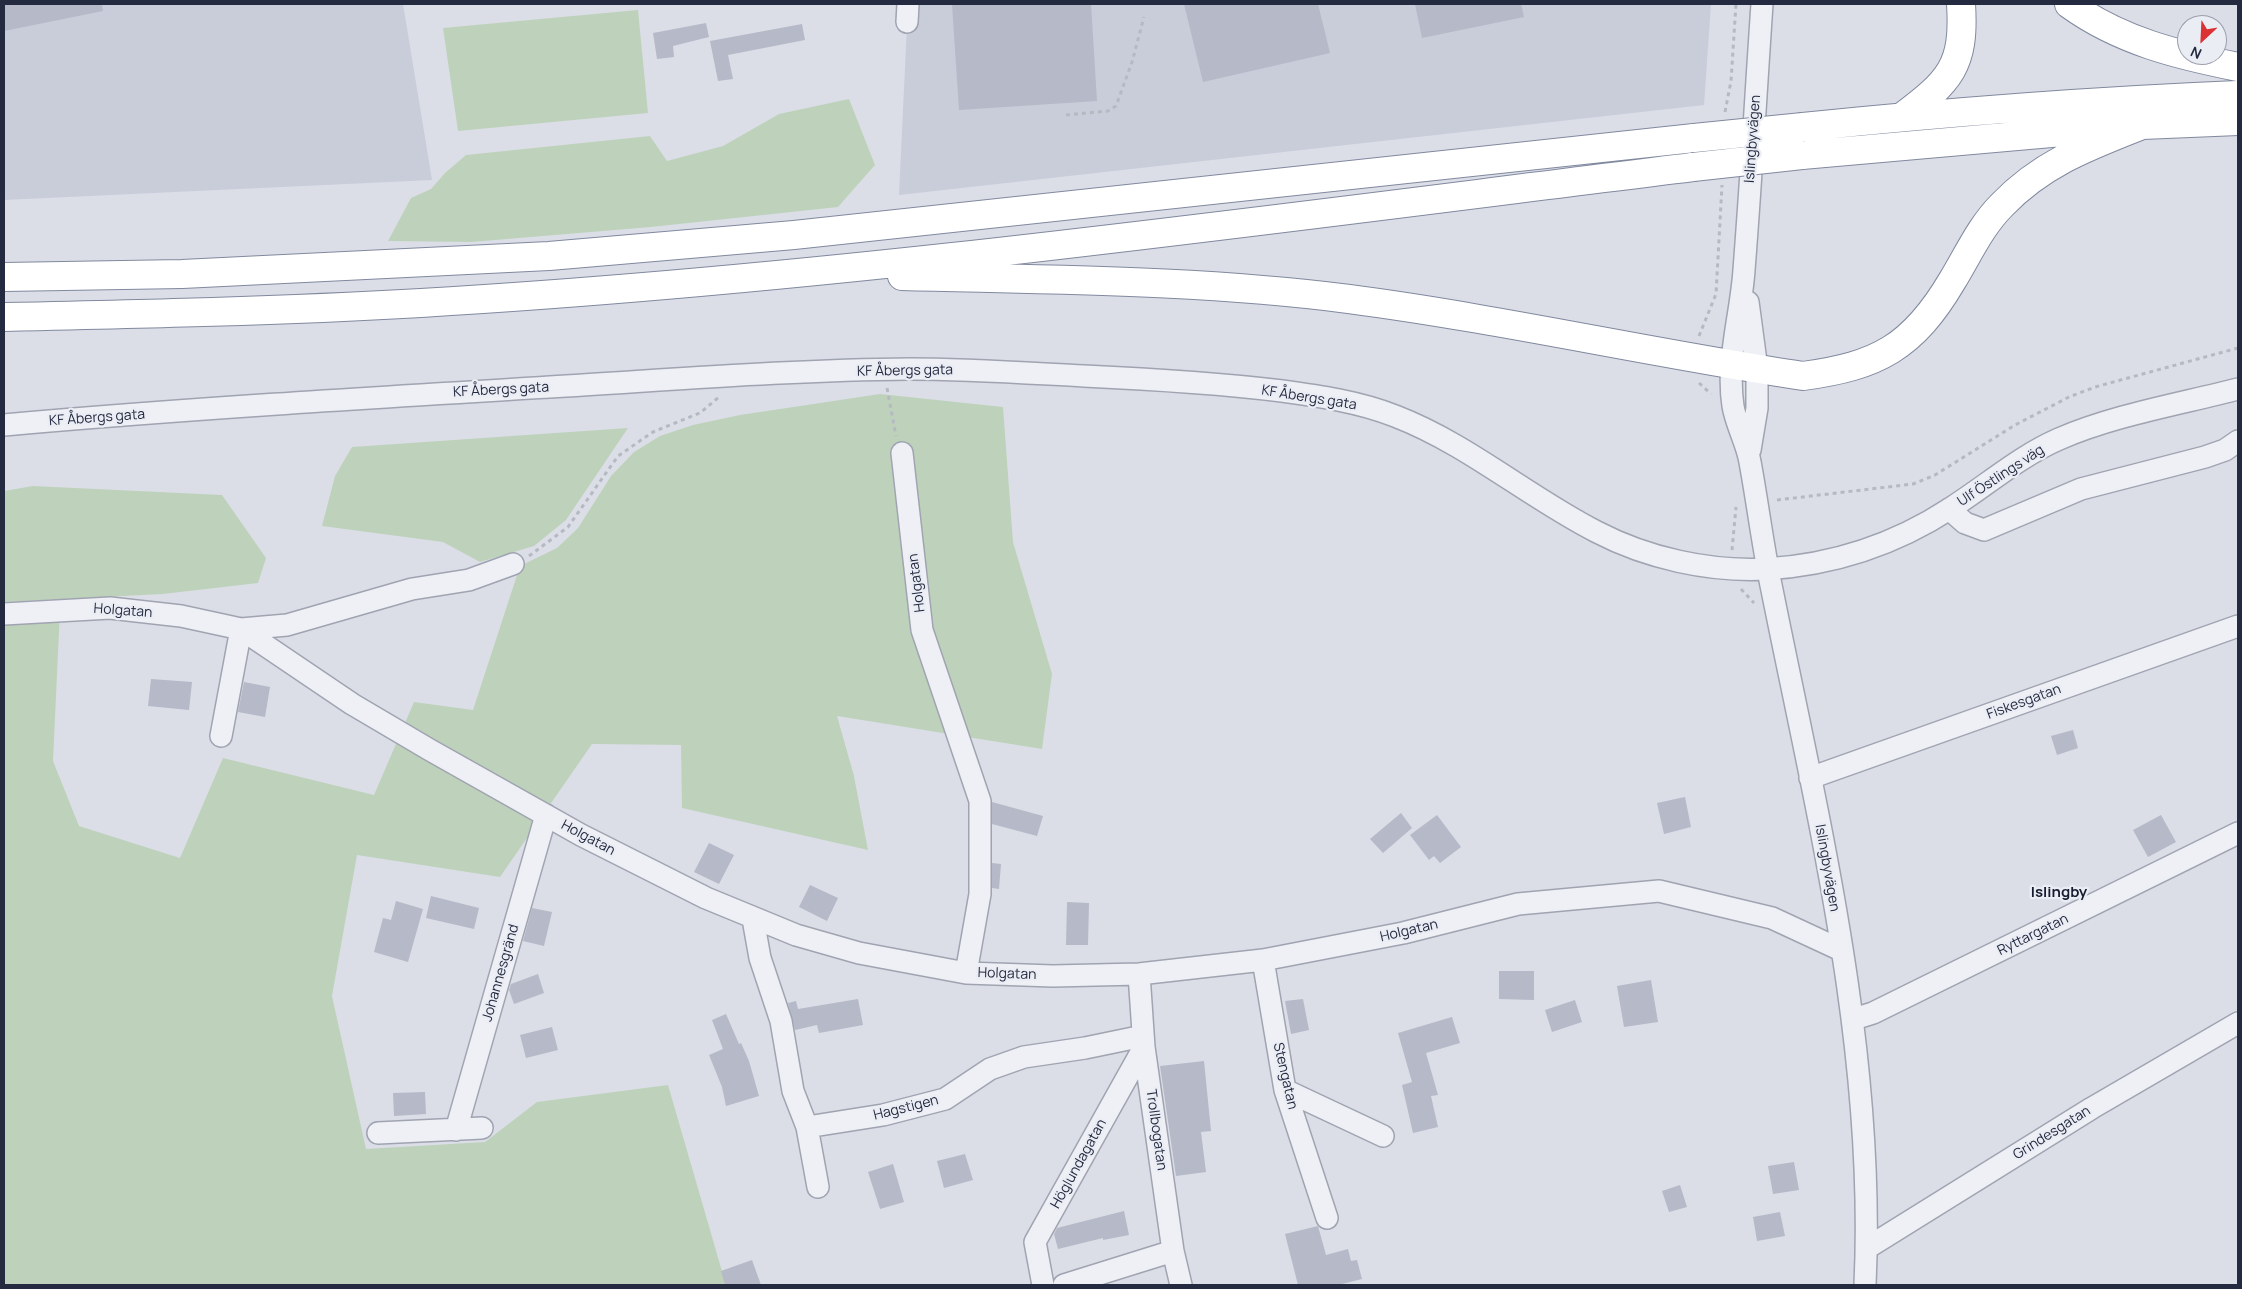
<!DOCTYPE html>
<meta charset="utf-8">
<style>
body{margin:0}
#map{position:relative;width:2242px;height:1289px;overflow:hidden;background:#dbdee7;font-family:Manrope,sans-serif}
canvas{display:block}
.frame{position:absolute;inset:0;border:5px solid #242a3f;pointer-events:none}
.north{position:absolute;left:2177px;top:15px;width:50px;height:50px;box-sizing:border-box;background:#ebedf5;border:1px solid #9b9fac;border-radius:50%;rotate:205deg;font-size:14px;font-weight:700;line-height:20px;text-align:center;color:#242a3f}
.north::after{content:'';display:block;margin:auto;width:18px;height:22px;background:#db3233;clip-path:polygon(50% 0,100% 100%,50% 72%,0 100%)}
</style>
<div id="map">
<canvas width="2242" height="1289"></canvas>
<div class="frame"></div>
<div class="north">N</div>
</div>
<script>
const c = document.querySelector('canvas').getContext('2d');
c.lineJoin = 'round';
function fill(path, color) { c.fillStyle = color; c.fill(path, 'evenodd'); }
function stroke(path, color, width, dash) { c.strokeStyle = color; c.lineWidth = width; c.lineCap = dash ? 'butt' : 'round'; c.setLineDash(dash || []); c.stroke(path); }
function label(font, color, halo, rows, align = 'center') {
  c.font = font + ' Manrope,sans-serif'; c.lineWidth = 4.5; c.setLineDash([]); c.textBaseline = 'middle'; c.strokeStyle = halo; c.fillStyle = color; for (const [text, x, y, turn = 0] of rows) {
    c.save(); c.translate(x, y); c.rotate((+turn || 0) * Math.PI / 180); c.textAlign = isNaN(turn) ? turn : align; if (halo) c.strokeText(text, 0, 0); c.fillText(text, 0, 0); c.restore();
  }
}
fill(new Path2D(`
 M4,4H403L432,180L4,200Z
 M908,4H1711L1704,105L899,195Z`), '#c9cdda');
fill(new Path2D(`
 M638,10L648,113L458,131L443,28Z
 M849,99L875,165L838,207L651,227L471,242L388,241L411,198L431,189L445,173L466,155L650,136L667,161L723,146L779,114Z
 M880,394L1003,407L1013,542L1052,674L1042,749L837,716L854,776L868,850L682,808L681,745L592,744L500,877L357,855L332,996L366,1149L485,1142L537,1102L668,1085L726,1285H4V614L60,610L53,761L79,826L180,858L223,758L374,795L414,702L473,710L520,566L557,548L578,528L611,476L634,452L660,436L693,425L740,415Z
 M628,428L566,520L534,546L480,562L443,542L322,526L335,476L352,447Z
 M33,486L222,495L266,558L258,583L163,594L4,602V491Z`), '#bed2bb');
fill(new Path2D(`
 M4,4H102L103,11L4,31Z
 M952,4H1091L1097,101L959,110Z
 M1184,4H1318L1330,53L1203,82Z
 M1415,4H1521L1524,17L1422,38Z
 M706,23L709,37L673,46L674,57L657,59L653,33Z
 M802,24L805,40L728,55L733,79L718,81L710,41Z
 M151,679L192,682L189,710L148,706Z
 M244,682L270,687L265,717L238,712Z
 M2073,730L2078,748L2057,755L2051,736Z
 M1685,797L1691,827L1664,834L1657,803Z
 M992,802L1043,816L1037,836L992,824Z
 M1401,813L1412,828L1383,853L1370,839Z
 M1437,815L1461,847L1440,863L1434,856L1429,860L1410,835Z
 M2161,815L2176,842L2148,857L2133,830Z
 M709,843L734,855L719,884L694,872Z
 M992,863L1001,864L999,889L992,888Z
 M810,885L838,898L827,921L799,907Z
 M431,896L479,908L474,929L426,918Z
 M396,901L423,909L408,962L374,952L383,918L391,920Z
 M1067,902L1089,903L1088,945H1066Z
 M532,908L552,912L544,946L523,941Z
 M1499,971H1534V1000L1499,999Z
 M538,974L544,993L514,1004L509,990L511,984Z
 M1651,980L1658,1022L1624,1027L1617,986Z
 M858,999L863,1025L819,1033L817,1025L795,1030L788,1003L796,1001L798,1009Z
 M1303,999L1309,1030L1291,1034L1285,1001Z
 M1575,1000L1582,1022L1552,1032L1545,1010Z
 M726,1014L739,1044L741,1043L749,1061L759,1096L726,1106L722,1087L709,1055L723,1049L712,1020Z
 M1452,1017L1460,1043L1426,1053L1438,1095L1431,1096L1438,1127L1413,1133L1402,1085L1412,1082L1398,1033Z
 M552,1027L558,1050L526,1058L520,1035Z
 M1204,1061L1211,1131L1201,1132L1206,1172L1176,1176L1160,1066Z
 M425,1092L426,1114L394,1116L393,1093Z
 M965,1154L973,1180L944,1188L937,1161Z
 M1794,1162L1799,1190L1773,1194L1768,1166Z
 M893,1164L904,1202L880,1209L868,1172Z
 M1680,1185L1687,1207L1669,1212L1662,1191Z
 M1124,1211L1129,1235L1103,1240V1238L1058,1249L1054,1234L1057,1228Z
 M1780,1212L1785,1236L1757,1241L1753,1217Z
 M1318,1226L1326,1255L1348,1249L1351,1261L1357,1260L1362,1279L1338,1285H1298L1285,1234Z
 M752,1260L761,1285H725L721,1271Z`), '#b5b9c8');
const minor = new Path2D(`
 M1762,4C1756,92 1751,181 1744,270C1741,315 1726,361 1733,406C1736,425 1747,443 1750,462C1758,505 1763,548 1772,590C1818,819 1876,1050 1865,1285
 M907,22L908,4
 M1748,302L1757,369V408L1750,450
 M4,425C185,409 368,398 550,387C669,380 790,370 910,369C968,369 1026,373 1084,376C1150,379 1216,383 1282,391C1319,396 1360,402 1395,416C1468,444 1528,497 1597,532C1647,558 1709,572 1766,569C1832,565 1896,544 1951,508C1987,485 2020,456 2059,439C2114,415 2180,404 2238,389
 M902,453L922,630L980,801V894L966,973
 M1949,509L1965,523L1984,530L2081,489L2205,457L2225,450L2238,441
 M4,614L110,608L181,616L241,629L352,704L430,750L581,835L706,898L796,935L859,953L966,973L1053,976L1139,974L1263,960L1403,933L1518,904L1659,891L1772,918L1841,950
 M221,736L241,629L287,625L412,589L469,580L513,564
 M1810,778L2238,626
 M753,919L760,958L781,1021L793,1091L807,1127L818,1187
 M1263,960L1285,1090L1327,1218
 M1139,974L1144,1047L1173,1251L1181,1285
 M1854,1019L1873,1013L2238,833
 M1285,1090L1383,1136
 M807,1127L883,1115L945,1099L990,1069L1024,1057L1085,1048L1143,1036
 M456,1130L546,815
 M378,1133L482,1128
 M1867,1248L2092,1108L2238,1023
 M1043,1285L1035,1242L1144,1047
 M1064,1285L1173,1251`);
const highway = new Path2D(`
 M2069,4C2120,41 2178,55 2238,67
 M1902,117C1950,81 1965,66 1961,4
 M1803,127C1948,112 2093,101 2238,95
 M1802,155L2142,125L2238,121
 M902,276C1051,280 1201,280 1349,299C1501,319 1651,353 1803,376C1878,366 1913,347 1952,281C1968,255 1980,227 2002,205C2042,163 2089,146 2142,125
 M4,277L182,274L549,256L794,235L1694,138
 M4,317C143,314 282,311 421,303C847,278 1270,219 1693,167`);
stroke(minor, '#a0a4b1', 24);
stroke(highway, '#81899f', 30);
stroke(new Path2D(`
 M1725,112L1731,81L1736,4
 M1066,115L1108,111L1116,106L1132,62L1144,17
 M1699,336L1716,294L1722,185
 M1699,383L1711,394
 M887,388L896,436
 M1777,500L1913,484L1935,475L2015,425L2069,397L2095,387L2238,348
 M1732,550L1736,507
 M529,556L568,527L618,456L653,432L700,413L719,397
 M1741,589L1754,603`), '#b5b9c2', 3, [4, 4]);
stroke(minor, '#eef0f5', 21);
stroke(highway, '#fff', 28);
const highwayBridge = new Path2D(`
 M1694,138L1803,127
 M1693,167L1802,155`);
stroke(highwayBridge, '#81899f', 30, []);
stroke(highwayBridge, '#fff', 28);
label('14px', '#242a3f', '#ebedf5', [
 ["Islingbyvägen",1753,139,-86],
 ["KF Åbergs gata",905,371,-1],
 ["KF Åbergs gata",501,390,-3],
 ["KF Åbergs gata",1309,398,9],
 ["KF Åbergs gata",97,418,-4],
 ["Ulf Östlings väg",2001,476,-33],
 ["Holgatan",917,583,-97],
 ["Holgatan",123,611,4],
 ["Fiskesgatan",2024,702,-20],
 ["Holgatan",588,838,28],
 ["Islingbyvägen",1827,868,80],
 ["Holgatan",1409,931,-13],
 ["Ryttargatan",2033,935,-26],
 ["Johannesgränd",501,973,-74],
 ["Holgatan",1007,974,2],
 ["Stengatan",1285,1076,77],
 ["Hagstigen",906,1108,-14],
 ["Trollbogatan",1156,1130,82],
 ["Grindesgatan",2052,1133,-32],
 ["Höglundagatan",1079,1164,-61]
]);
label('bold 15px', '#161b2f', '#ebedf5', [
 ["Islingby",2059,893]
]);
</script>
